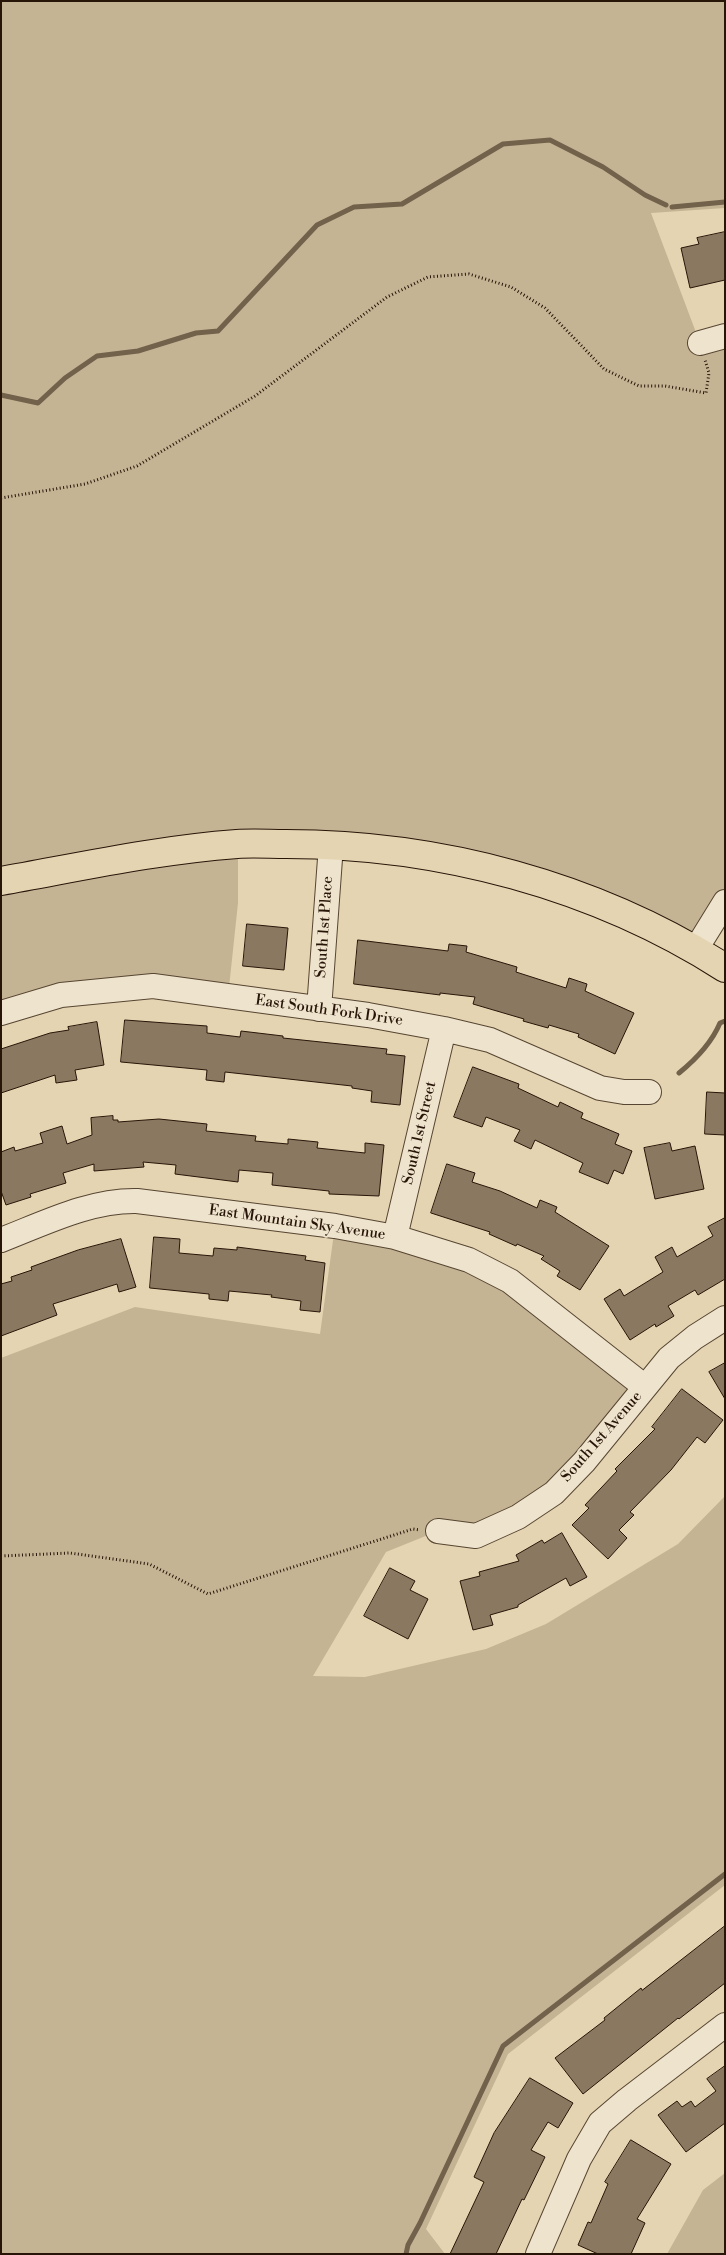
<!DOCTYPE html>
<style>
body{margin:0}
#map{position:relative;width:726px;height:2255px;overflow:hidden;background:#e5d4b1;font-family:"Libre Bodoni",serif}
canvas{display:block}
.frame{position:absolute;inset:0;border:2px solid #271508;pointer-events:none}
</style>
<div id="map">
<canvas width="726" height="2255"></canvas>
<div class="frame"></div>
</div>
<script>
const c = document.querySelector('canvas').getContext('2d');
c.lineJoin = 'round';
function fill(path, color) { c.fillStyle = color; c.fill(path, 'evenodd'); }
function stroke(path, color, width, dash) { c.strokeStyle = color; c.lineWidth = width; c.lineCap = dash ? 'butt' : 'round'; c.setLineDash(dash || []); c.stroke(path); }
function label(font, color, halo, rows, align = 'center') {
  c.font = font + ' "Libre Bodoni",serif'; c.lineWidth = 4; c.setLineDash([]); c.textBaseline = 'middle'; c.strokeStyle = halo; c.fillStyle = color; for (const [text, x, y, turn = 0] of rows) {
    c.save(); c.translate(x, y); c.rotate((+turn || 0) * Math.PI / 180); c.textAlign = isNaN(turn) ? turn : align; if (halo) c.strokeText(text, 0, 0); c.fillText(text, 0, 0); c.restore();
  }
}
fill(new Path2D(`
 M1,1H725V208L651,213L700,343L725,336V898L696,949L467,862L238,845V903L228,997L153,986L1,1013Z
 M335,1226L469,1260L645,1387L518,1517L438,1531L386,1552L313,1676L365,1677L486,1649L546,1624L678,1544L725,1496V1885L508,2054L426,2229L445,2254H1V1358L135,1307L320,1334Z
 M725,2173V2254H667L703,2190Z`), '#c5b494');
stroke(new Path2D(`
 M672,207L725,202
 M1,395L38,403L65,378L97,356L138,351L196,333L218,331L317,225L354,207L402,204L503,144L550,140L603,167L645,195L666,205
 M679,1073C695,1060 712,1042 720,1023L725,1021
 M406,2254L408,2245L420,2223L503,2046L725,1874`), '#72614b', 5);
const building = new Path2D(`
 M725,232V280L690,288L681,248L699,244L697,238Z
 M247,924L288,928L284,970L243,966Z
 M358,940L448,951L449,944L467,946L466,952L517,967L516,972L566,988L569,978L587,984L585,991L634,1013L615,1054L578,1037L579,1034L549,1025L548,1028L523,1021L524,1019L473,1004L475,997L440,993V995L354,984Z
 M125,1020L207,1026V1033L240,1037L241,1031L283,1036V1038L387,1049L386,1054L405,1056L400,1105L371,1102L372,1091L352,1088V1086L225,1072L224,1082L206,1080L207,1070L121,1062Z
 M97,1022L104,1065L75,1070L77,1080L56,1083L55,1075L1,1093V1049L50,1033L69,1030L68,1027Z
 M473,1067L519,1084L518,1088L558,1107L560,1102L583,1113L581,1118L619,1134L615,1144L632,1151L623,1174L614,1170L608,1184L579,1172L583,1163L535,1140L531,1149L514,1141L520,1130L486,1117L482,1127L454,1117Z
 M707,1092L725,1093V1135L705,1134Z
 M113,1116V1120H118V1122L159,1119L207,1124L206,1131L256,1136L255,1141L288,1144V1139L318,1142L317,1148L365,1153V1143L384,1145L379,1196L329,1194V1191L272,1185L273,1173L239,1170L238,1182L175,1174L176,1165L143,1162L144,1167L94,1171V1164L63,1173L66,1183L30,1194L31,1197L6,1205L1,1191V1152L14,1147L15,1151L43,1143L40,1133L62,1126L67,1144L92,1135L91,1118Z
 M670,1143L672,1151L695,1146L704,1189L655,1199L644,1148Z
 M447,1164L475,1173L472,1182L500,1191L537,1208L540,1200L557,1207L555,1212L609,1246L580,1290L557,1276L560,1271L541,1259L544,1256L517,1244L516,1246L489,1234L490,1232L431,1213Z
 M725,1218V1279L698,1295L695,1290L668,1306L674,1316L656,1327L655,1324L630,1340L604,1299L620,1289L624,1296L663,1272L655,1257L672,1247L677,1257L713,1236L708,1227Z
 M154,1237L180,1239L179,1253L213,1256L214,1248L237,1250V1247L306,1256L305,1260L325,1263L320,1312L300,1310L301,1301L271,1297L272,1295L229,1291L228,1301L209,1299V1294L150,1288Z
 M121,1239L136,1287L119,1292L117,1284L53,1304L57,1315L1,1336V1284L12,1281L11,1277L32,1270L31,1267L78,1250Z
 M725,1363V1399L709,1372Z
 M682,1389L723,1420L705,1443L697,1437L671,1470L630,1512L634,1515L619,1530L627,1538L608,1559L572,1525L589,1508L585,1505L617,1471L615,1469L655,1429L652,1427Z
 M562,1533L587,1577L570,1586L566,1578L518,1605V1607L490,1615L493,1625L473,1630L460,1581L480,1576L479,1572L519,1561L516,1555L542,1540L544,1543Z
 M390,1568L415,1581L410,1590L428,1599L408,1639L364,1616Z
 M725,1926V1983L679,2019L678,2018L583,2094L555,2058L605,2020L604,2018L641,1988L642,1990Z
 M725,2066V2123L686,2152L658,2115L677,2101L682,2107L691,2101L695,2107L716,2091L707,2079Z
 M530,2078L573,2103L558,2128L548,2122L531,2150L545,2157L524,2200L522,2199L496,2254H450L484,2182L474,2177L494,2133Z
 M631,2140L671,2164L637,2219L645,2223L631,2254H598L578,2245L588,2222L591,2223L608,2184L605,2182Z`);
fill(building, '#8a7860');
stroke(building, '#271508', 1);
const minor = new Path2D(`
 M700,343L725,336
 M696,949L725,902
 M319,1009L331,845
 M1,1013L61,995L153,986L368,1015L444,1029L490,1040L600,1088L624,1092H649
 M395,1237L444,1029
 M1,1240C45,1223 90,1200 137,1201L335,1226L395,1237L469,1260L510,1281L645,1387
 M438,1531L476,1536L518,1517L554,1493L584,1462L669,1358L695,1337L725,1318
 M538,2254L579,2159L600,2123L627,2100L725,2025`);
const major = new Path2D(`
 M1,881C80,867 156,850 237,844C253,843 270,844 286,844C439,844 595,885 725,968`);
stroke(minor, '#564532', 26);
stroke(major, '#271508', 30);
stroke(new Path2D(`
 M1,498L85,484L137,466L255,396L387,297L428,277L469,274L511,287L545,308L604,369L639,386H665L706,393L709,373L705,360
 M1,1556L70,1553L149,1564L208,1594L413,1529L420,1530`), '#271508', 3, [1, 2.5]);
stroke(minor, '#eee3cc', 24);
stroke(major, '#e5d4b1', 28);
label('15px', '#271508', '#eee3cc', [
 ["South 1st Place",325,927,-86],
 ["East South Fork Drive",329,1011,8],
 ["South 1st Street",420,1133,-77],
 ["East Mountain Sky Avenue",297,1223,8],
 ["South 1st Avenue",602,1437,-49]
]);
</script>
